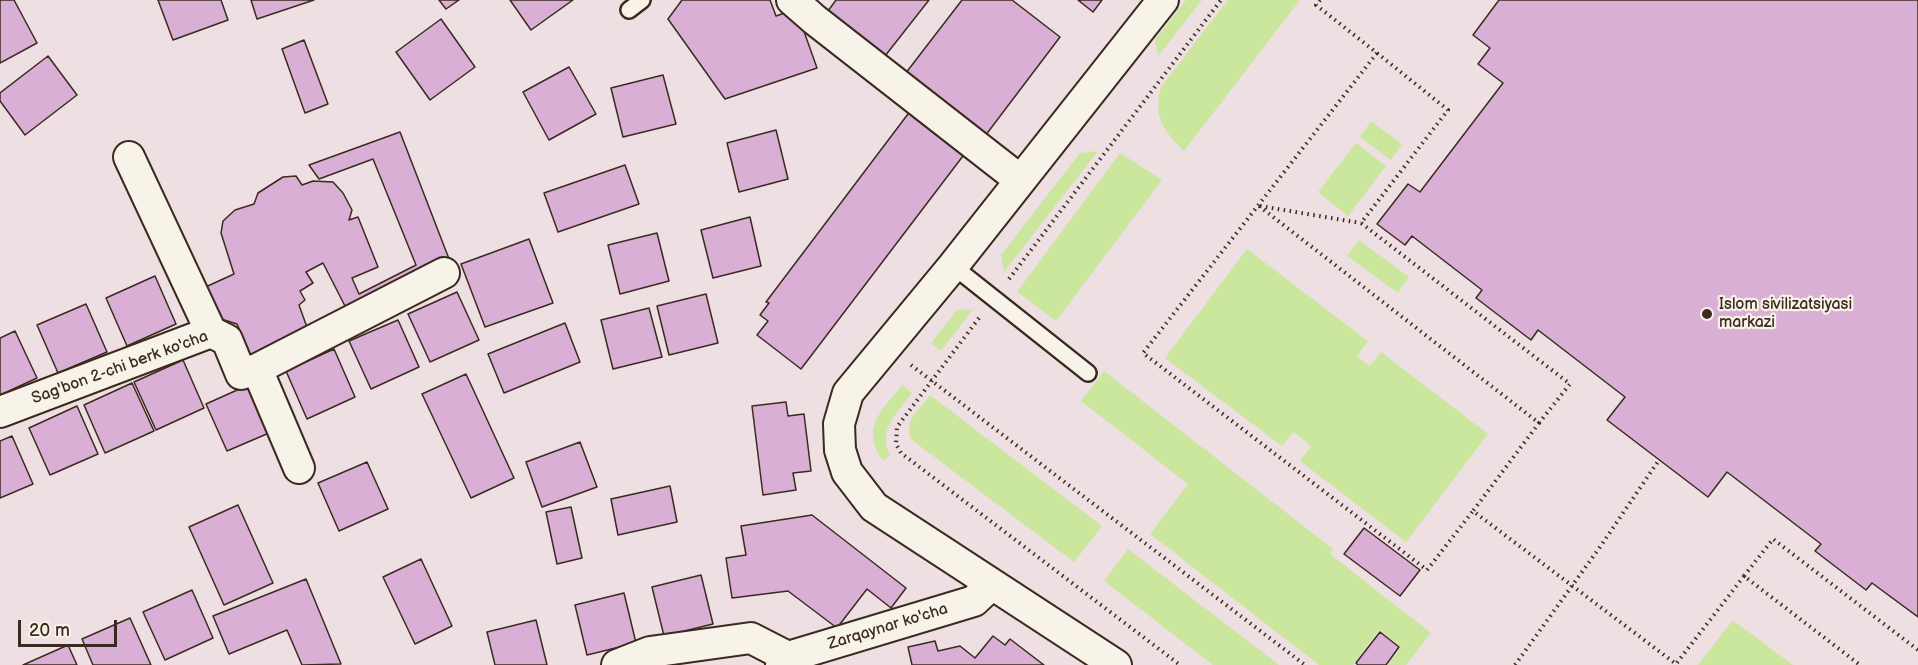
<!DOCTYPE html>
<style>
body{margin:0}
#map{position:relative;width:1918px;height:665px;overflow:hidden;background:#eedfe3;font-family:"Balsamiq Sans",sans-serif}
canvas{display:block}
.scale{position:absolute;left:18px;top:620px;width:99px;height:27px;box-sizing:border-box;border:3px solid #3b2a1e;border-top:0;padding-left:8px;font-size:18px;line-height:21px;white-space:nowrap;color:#3b2a1e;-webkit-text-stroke:4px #f7f3e8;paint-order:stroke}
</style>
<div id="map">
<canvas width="1918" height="665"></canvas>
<div class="scale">20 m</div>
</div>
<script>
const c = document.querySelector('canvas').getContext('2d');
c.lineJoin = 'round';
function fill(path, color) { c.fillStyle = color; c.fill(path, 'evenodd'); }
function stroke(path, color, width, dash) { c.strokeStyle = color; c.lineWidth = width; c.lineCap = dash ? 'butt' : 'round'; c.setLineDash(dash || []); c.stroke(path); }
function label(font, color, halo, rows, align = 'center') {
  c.font = font + ' "Balsamiq Sans",sans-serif'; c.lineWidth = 4.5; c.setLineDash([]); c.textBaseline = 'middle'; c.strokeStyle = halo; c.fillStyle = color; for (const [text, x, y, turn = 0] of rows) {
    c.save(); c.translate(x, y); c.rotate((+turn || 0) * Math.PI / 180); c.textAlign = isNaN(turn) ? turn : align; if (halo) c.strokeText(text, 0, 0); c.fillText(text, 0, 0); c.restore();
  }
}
fill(new Path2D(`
 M1186,0H1202L1158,56L1155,40Z
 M1228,0H1300L1184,151C1163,130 1153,117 1161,87Z
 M1371,121L1402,144L1391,160L1360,137Z
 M1356,143L1386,166L1348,216L1318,192Z
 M1098,151L1004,272L1001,255L1080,153Z
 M1120,153L1162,180L1056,321L1017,292Z
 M1359,240L1409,277L1398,293L1347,256Z
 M1247,249L1368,341L1357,356L1370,366L1381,352L1488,434L1406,542L1300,461L1311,446L1293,432L1282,446L1165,358Z
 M973,309L941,351L931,343L957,310Z
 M1104,371L1333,549L1330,554L1431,633L1406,665H1388L1401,647L1379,630L1353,665H1319L1150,534L1188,484L1081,401Z
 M902,385L912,393C898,412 877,430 890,455L883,461C860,427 881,412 902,385Z
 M930,395L1102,526L1074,562L912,440C902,422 919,410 930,395Z
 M1128,549L1279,665H1213L1104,581Z
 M1733,620L1793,665H1698Z`), '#cbe69d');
const building = new Path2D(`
 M0,0H14L37,43L0,63Z
 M158,0H221L228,20L173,40Z
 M251,0H314L257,19Z
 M439,0H459L446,9Z
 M510,0H573L531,30Z
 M682,0H770L776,16L796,9L817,68L725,99L668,19Z
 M836,0H929L885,56L828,11Z
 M962,0H1012L1060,37L982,140L902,78Z
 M1078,0H1102L1093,12Z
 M1499,0H1918V617L1872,583L1866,590L1815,551L1821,544L1727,472L1708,497L1607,420L1625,397L1538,330L1531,340L1476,298L1482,290L1412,236L1405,245L1377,224L1408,184L1420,192L1503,83L1478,64L1490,48L1473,35Z
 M441,19L475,67L430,100L396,52Z
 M304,40L328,104L305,113L282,49Z
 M48,56L77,95L25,135L0,101V93Z
 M569,67L596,114L549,140L523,92Z
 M663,75L676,124L623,137L611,88Z
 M911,110L966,152L801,369L757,335L768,321L760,315L769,303L766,302Z
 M776,130L788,179L739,192L727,143Z
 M400,132L451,264L347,310L323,263L306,272L313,283L300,291L305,300L299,305L308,330L252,358L237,324L215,317L199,290L234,274L221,233L223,221L235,210L254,204L258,193L283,177L296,176L302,185L313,181L333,182L343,193L352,210L349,220L358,217L378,267L352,278L359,294L416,265L373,159L319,179L309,165Z
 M625,165L639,204L558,232L544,193Z
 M750,217L761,266L713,278L701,230Z
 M657,233L669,281L620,294L608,245Z
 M529,239L553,303L485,327L461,264Z
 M155,276L176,324L127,346L106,298Z
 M457,292L479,340L430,362L408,314Z
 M706,294L718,343L669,355L657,306Z
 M86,304L107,352L58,373L37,325Z
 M649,308L662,357L613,369L601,320Z
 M398,320L419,367L371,389L349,341Z
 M565,323L580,362L504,393L488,354Z
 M15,331L37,378L0,395V338Z
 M334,349L355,397L307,419L286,371Z
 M183,360L204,408L156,430L134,382Z
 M466,374L514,478L471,498L422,394Z
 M255,382L276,430L227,451L206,404Z
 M132,383L154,431L105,453L84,405Z
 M786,402L788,416L804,414L811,471L793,473L796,490L763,495L752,406Z
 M77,406L98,454L50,475L29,428Z
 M12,436L33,484L0,498V441Z
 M580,442L597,487L542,507L526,462Z
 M367,462L388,509L339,531L318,483Z
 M670,486L677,522L618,535L611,499Z
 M238,505L273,583L224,605L189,527Z
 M571,507L582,558L557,564L546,512Z
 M812,515L906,588L891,608L867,589L837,628L788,591L732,598L726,558L746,555L741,526Z
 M1364,528L1420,570L1400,596L1344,554Z
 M421,559L452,626L415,644L383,577Z
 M701,575L713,624L664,636L652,587Z
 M306,579L341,664L302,665L287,630L229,654L213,616Z
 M192,590L213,638L165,660L143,612Z
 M624,593L636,643L587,655L575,605Z
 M130,618L151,665H93L82,639Z
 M536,620L547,665H495L487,632Z
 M1380,632L1399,647L1386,665H1358L1356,663Z
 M993,636L1005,645L1010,639L1044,665H912L908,647L935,641L938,651L960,646L975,658Z
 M68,645L77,665H23Z`);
fill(building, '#d9afd6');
stroke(building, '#3b2a1e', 1.5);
const lane = new Path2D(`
 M629,10L642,0
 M953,266L1088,373`);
const street = new Path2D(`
 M792,0L815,20L1020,180
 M129,157L211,332
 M257,369L299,468
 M0,412L211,332L227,340L241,374L257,369L444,273
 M617,665L650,652L751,638L788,657
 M781,665L788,657L974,601L992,584
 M1116,665L874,507L847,472L840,450L839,424L848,393L953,266L1163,0`);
stroke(lane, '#3b2a1e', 20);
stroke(street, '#3b2a1e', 34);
stroke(new Path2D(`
 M1320,0L1316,5L1377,53L1143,353L1427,570L1473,511
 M1377,53L1448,110L1361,223L1570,384L1539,423
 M1259,206L1539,423L1473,511L1676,664L1744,576L1860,665
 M1260,206L1361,223
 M1009,279L1221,0
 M979,318L897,427L896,444L901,453L1180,665
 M911,365L1305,665
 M1744,576L1773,539L1918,650
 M1515,665L1600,547L1659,460`), '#3b2a1e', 4, [1.5, 4.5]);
stroke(lane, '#f7f3e8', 15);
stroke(street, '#f7f3e8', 30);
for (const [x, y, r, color] of [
 [1707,314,6,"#3b2a1e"]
]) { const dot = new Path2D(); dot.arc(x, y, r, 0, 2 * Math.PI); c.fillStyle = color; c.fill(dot); stroke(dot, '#f7f3e8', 2); }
label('16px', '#3b2a1e', '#f7f3e8', [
 ["Islom sivilizatsiyasi",1719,305],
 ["markazi",1719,323]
], 'left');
label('16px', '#3b2a1e', '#f7f3e8', [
 ["Sag'bon 2-chi berk ko'cha",120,368,-20],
 ["Zarqaynar ko'cha",888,627,-17]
]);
</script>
